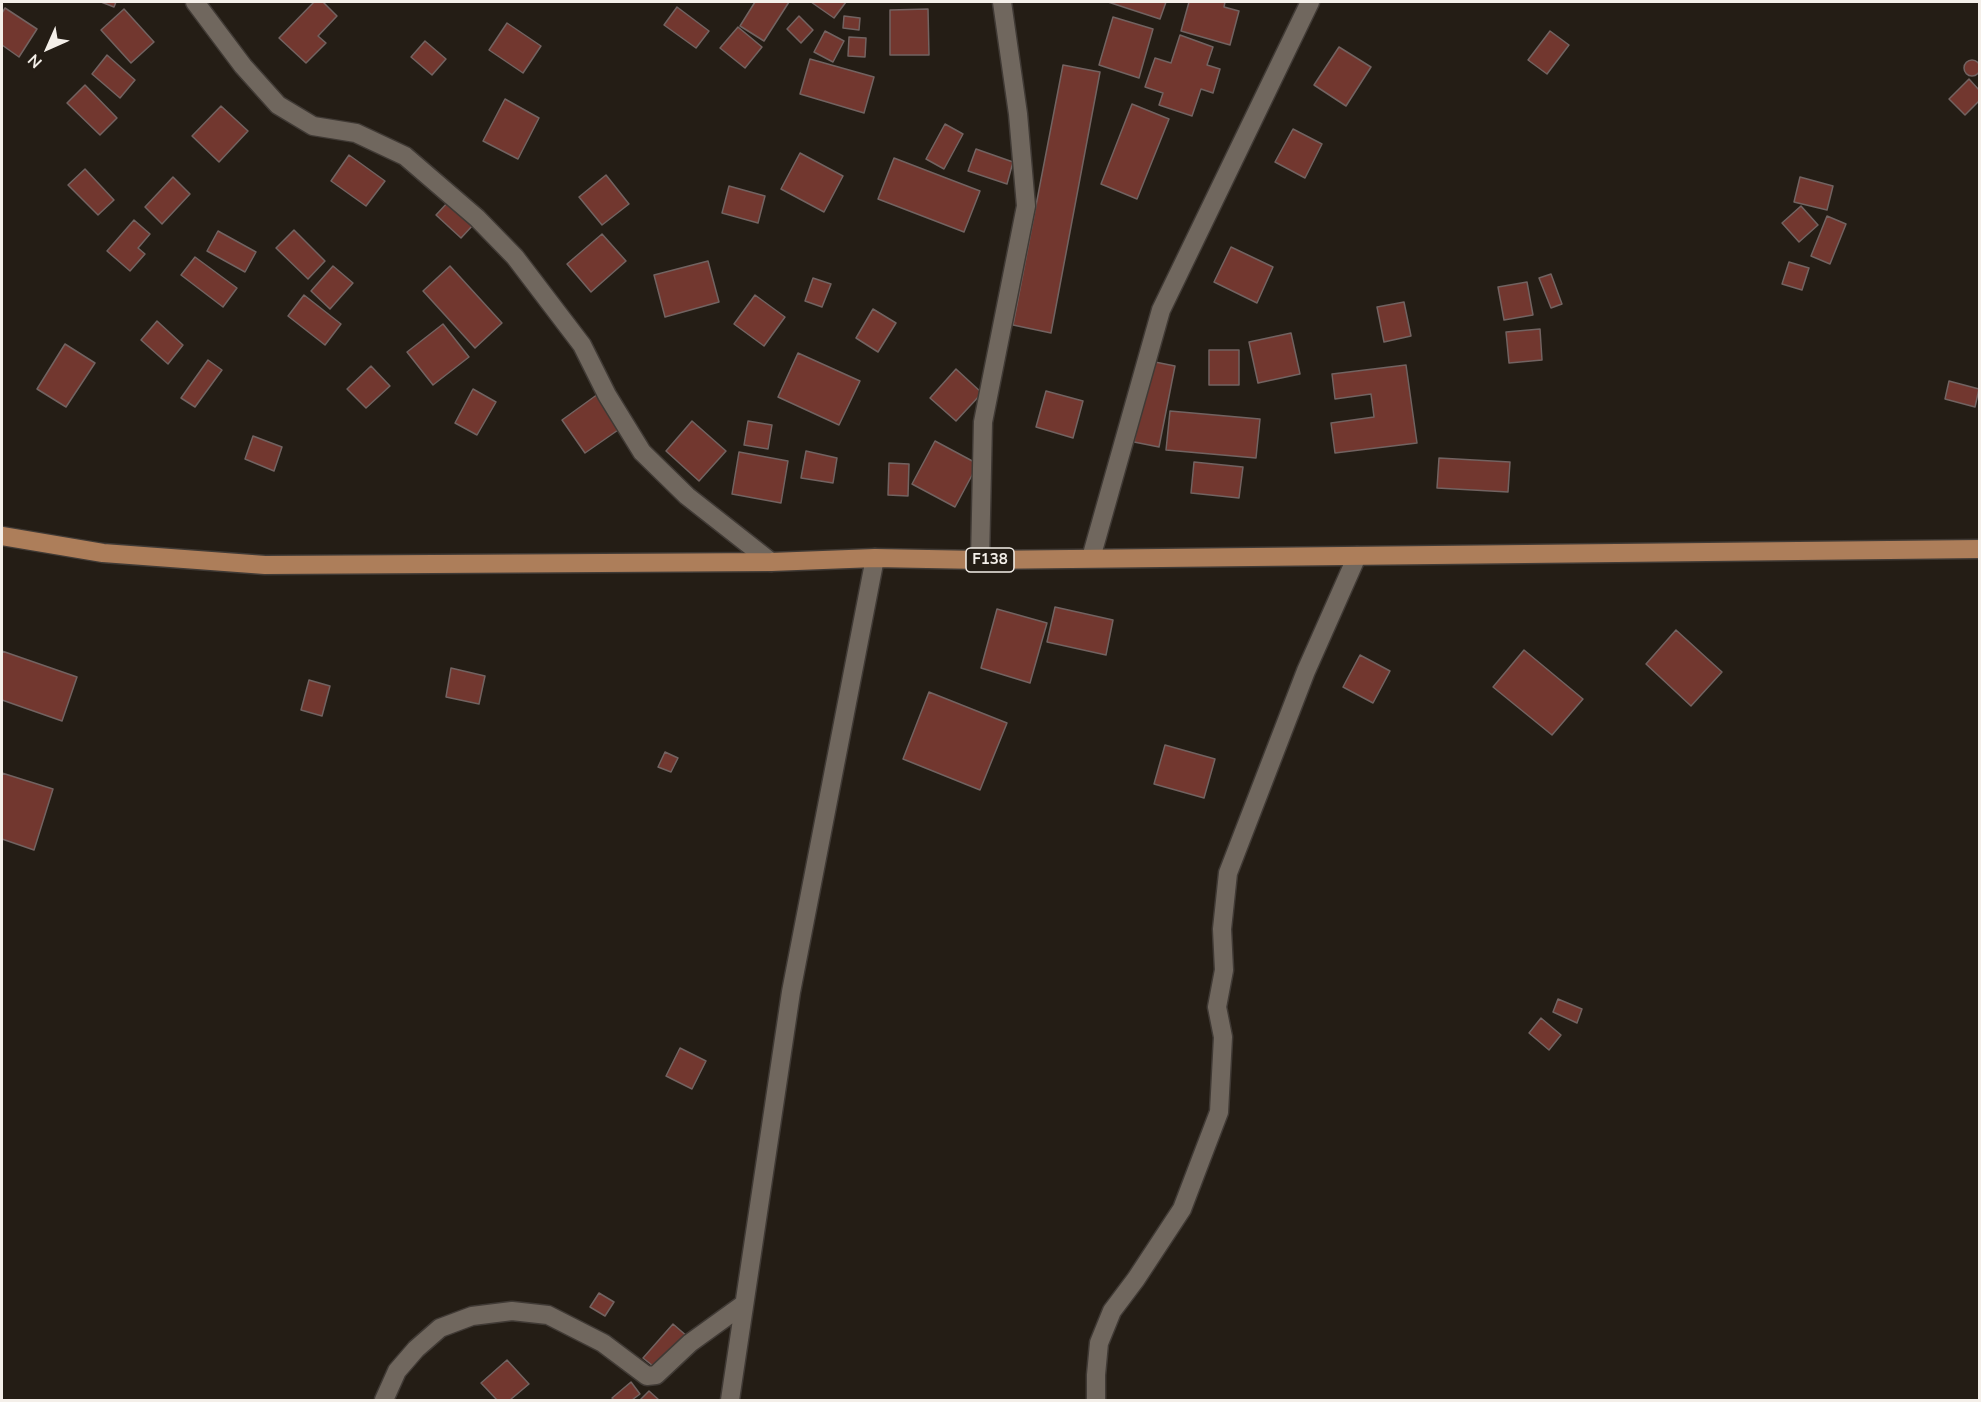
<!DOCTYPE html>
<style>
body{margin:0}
#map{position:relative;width:1981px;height:1402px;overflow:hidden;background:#241d15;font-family:"Nunito Sans",sans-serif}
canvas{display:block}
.frame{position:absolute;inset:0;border:3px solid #f4efe9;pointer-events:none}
.north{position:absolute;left:18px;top:18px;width:60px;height:60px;-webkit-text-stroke:4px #241d15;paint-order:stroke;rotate:225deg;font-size:16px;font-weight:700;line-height:24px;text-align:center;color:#f4efe9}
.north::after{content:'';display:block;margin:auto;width:21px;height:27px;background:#f4efe9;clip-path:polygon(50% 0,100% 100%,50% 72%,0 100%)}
</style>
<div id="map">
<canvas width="1981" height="1402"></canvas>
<div class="frame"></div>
<div class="north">N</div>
</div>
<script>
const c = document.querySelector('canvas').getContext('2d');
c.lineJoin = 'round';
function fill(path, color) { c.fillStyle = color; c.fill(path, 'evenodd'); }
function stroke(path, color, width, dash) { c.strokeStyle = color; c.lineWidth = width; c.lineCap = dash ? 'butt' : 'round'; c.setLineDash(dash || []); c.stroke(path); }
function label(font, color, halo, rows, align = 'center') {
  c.font = font + ' "Nunito Sans",sans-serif'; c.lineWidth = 5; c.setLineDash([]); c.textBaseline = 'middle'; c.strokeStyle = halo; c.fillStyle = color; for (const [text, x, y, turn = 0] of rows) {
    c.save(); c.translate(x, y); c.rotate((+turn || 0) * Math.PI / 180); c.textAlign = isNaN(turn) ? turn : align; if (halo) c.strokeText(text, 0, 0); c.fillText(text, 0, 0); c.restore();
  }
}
const building = new Path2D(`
 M101,2H116L114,7Z
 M314,2H323L337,16L318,36L326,43L306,63L279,38Z
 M755,2H789L764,41L740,26Z
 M811,2H846L834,18Z
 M1108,2H1166L1160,19Z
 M1189,2H1225L1224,7L1239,11L1230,45L1181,31Z
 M677,7L709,31L696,48L664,25Z
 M5,8L37,29L19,57L2,45V13Z
 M124,9L154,42L131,63L101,30Z
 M928,9L929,55H890V10Z
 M799,16L813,30L801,43L787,29Z
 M844,16L860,18L859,30L843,28Z
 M1113,17L1153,29L1139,78L1099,65Z
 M507,23L541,46L523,73L489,50Z
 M738,27L762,47L745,68L720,48Z
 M825,31L844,41L833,62L814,52Z
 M1550,31L1569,45L1547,74L1528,60Z
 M1180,35L1213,47L1207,65L1220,69L1213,93L1201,89L1192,116L1159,105L1163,93L1145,87L1155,58L1171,63Z
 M849,37L866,38L865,57L848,56Z
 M425,41L446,59L432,75L411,57Z
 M1339,47L1371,67L1346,106L1314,85Z
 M107,55L135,80L120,98L92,74Z
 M810,59L874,77L864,113L800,94Z
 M1964 68a8 8 0 1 1 16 0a8 8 0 1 1-16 0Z
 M1063,65L1100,72L1051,333L1013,325Z
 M1969,79L1980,91V100L1965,115L1949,99Z
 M85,85L117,118L100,135L67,103Z
 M505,99L539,118L518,159L483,141Z
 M1132,104L1169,119L1137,199L1101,184Z
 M221,106L248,131L219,162L192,136Z
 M945,124L963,134L944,169L926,159Z
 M1293,129L1322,144L1305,178L1275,162Z
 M976,149L1013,162L1007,184L968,171Z
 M800,153L843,176L824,212L781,189Z
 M349,155L385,181L366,206L331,181Z
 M894,158L980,191L964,232L878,199Z
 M85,169L114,200L98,215L68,185Z
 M606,175L629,204L602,225L579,197Z
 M173,177L190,194L162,224L145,207Z
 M1800,177L1833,186L1827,210L1794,202Z
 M729,186L765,196L758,223L722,213Z
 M449,201L474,224L461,238L436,215Z
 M1801,206L1818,225L1799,242L1782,223Z
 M1827,216L1846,224L1830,264L1811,256Z
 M134,220L150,234L138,248L145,254L130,271L107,251Z
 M294,230L325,261L308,279L276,248Z
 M218,231L256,252L245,272L207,251Z
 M602,234L626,261L591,292L567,264Z
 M1231,247L1273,267L1257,303L1214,282Z
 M195,257L237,288L223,307L181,275Z
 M708,261L719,302L665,317L654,275Z
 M1789,262L1809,268L1802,290L1782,284Z
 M333,266L353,283L330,309L311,291Z
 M450,266L502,323L475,348L423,291Z
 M1551,274L1562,304L1551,308L1539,278Z
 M813,278L831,284L822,307L805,301Z
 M1527,282L1533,315L1504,320L1498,287Z
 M304,295L341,324L325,345L288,316Z
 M755,295L785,317L764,346L734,324Z
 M1404,302L1411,336L1384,342L1377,307Z
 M873,309L896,323L878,352L856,338Z
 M157,321L183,345L168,364L141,340Z
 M443,324L469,357L433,385L407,352Z
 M1540,329L1542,360L1509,363L1506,332Z
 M1291,333L1300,374L1258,383L1249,342Z
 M65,344L95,363L66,407L37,389Z
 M1209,350H1239V385H1209Z
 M798,353L860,381L839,425L778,397Z
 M208,360L222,370L195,407L181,398Z
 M1150,361L1175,366L1159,447L1134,442Z
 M1406,365L1417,443L1335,453L1331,423L1374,417L1371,394L1335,399L1332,374Z
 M371,366L390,386L366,408L347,389Z
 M956,369L982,393L956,421L930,398Z
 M1949,381L1979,389L1975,407L1945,399Z
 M473,389L496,402L477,435L455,423Z
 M1046,391L1083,401L1073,438L1036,427Z
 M598,394L621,428L585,453L562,420Z
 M1170,411L1260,419L1256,458L1166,450Z
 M692,421L726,451L699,481L666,451Z
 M748,421L772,425L768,449L744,445Z
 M253,436L282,447L274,471L245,459Z
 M935,441L978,464L955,507L912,484Z
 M806,451L837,458L833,483L801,478Z
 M739,452L788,461L781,503L732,494Z
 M1439,458L1510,462L1508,492L1437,488Z
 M1194,462L1243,467L1239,498L1191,493Z
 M889,463L909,464L908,496L888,495Z
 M1055,607L1113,620L1106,655L1047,642Z
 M997,609L1047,623L1030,683L981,668Z
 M1676,630L1722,672L1691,706L1646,664Z
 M1524,650L1583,699L1552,735L1493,687Z
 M2,651L77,677L62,721L2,700Z
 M1360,655L1390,671L1373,703L1343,687Z
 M451,668L485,676L479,704L446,697Z
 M309,680L330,686L322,716L301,710Z
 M929,692L1007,723L980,790L903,759Z
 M1165,745L1215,759L1204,798L1154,784Z
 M665,752L678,758L671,772L658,767Z
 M2,773L53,789L34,850L2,839Z
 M1558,999L1582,1009L1577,1023L1553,1012Z
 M1541,1018L1561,1035L1549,1050L1529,1033Z
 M680,1048L706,1061L692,1089L666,1076Z
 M599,1293L614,1302L605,1316L590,1307Z
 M673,1324L688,1337L658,1370L643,1358Z
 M507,1360L529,1384L510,1400H497L481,1383Z
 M631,1382L640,1394L632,1400H614L612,1398Z
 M649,1391L659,1400H640Z`);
fill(building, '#72372f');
stroke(building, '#726361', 1.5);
const street = new Path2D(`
 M195,2L243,66L278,105L313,126L356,133L405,156L477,218L515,257L582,345L607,395L642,452L687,496L771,562
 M1091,558L1161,310L1310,2
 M980,560L983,422L1026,206L1018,114L1002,2
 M384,1400L397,1371L416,1349L440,1328L472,1316L512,1311L548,1315L603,1343L647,1376L656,1375L690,1343L744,1304
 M730,1400L791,992L875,558
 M1096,1400V1375L1099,1343L1112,1311L1136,1279L1182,1209L1219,1112L1223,1037L1217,1007L1224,970L1222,929L1228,873L1306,671L1357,556`);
const primary = new Path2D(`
 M2,536L103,553L265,565L771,562L875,558L980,560L1980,549`);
stroke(street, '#403a35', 21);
stroke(primary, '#403a35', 21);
stroke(street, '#70675e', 18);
stroke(primary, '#ad7e5a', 18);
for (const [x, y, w] of [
 [990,560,48]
]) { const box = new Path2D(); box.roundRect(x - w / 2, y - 12, w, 24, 4.5); c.fillStyle = '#241d15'; c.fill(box); stroke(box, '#f4efe9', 1.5); }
label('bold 15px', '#f4efe9', null, [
 ["F138",990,560]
]);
</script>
